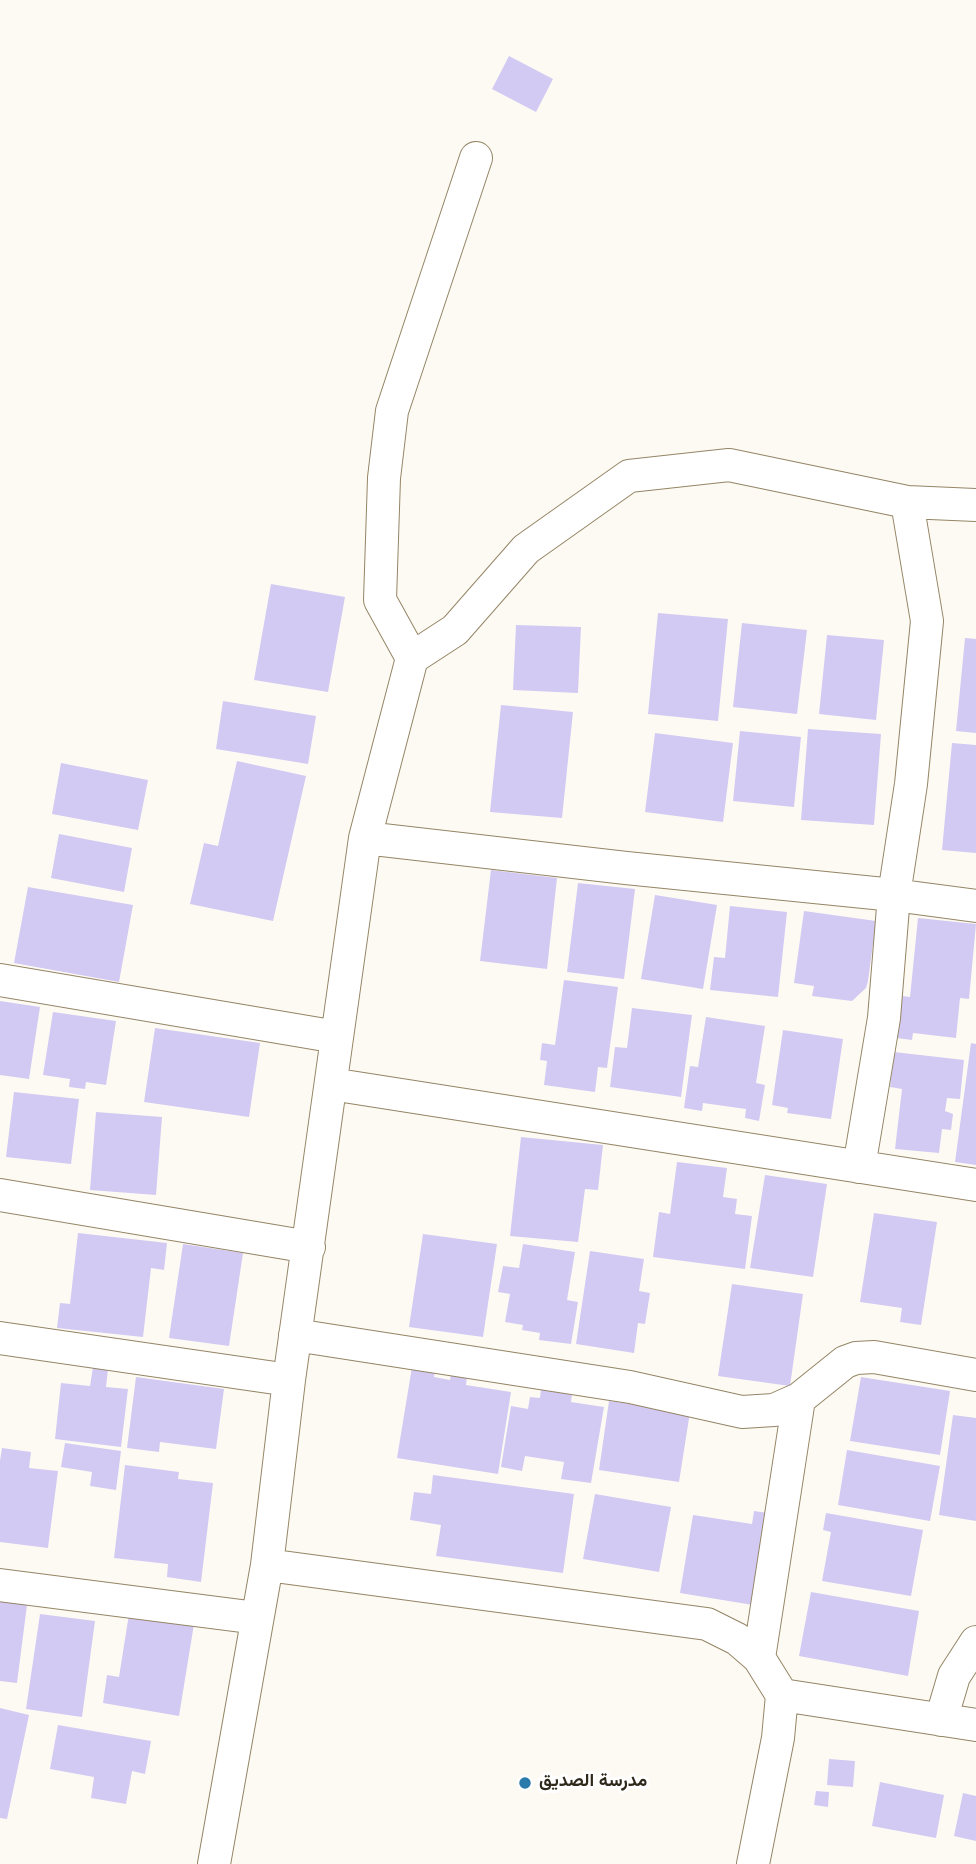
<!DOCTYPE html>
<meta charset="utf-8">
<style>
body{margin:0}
canvas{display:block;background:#fdfaf3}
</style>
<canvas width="976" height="1864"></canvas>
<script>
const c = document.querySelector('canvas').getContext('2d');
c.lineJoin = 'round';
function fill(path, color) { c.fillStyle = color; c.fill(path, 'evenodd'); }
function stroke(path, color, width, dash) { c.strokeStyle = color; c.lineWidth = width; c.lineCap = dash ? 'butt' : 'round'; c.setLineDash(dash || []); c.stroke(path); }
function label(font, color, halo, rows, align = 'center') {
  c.font = font + ' Georgia,Vazirmatn,serif'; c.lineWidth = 6; c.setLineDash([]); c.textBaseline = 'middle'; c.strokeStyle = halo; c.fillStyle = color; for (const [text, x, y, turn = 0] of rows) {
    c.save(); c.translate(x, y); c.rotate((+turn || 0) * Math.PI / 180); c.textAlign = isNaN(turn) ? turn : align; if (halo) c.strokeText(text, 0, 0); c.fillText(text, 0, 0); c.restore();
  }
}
fill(new Path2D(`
 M509,56L553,79L536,112L492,89Z
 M271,584L345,597L328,692L254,680Z
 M658,613L728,619L718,721L648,714Z
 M742,623L807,630L797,714L733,707Z
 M516,625L581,627L578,693L513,690Z
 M827,635L884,640L876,720L819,714Z
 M965,638L976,639V733L956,731Z
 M223,701L316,716L308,764L216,749Z
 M501,705L573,712L562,818L490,812Z
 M808,729L881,734L874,825L801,820Z
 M740,731L801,737L794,807L733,801Z
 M655,733L733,743L723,822L645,812Z
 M952,743L976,745V853L942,850Z
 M237,761L306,776L273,921L190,904L204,843L218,846Z
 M61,763L148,780L138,830L52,814Z
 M59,834L132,848L124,892L51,878Z
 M491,870L557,878L547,969L480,961Z
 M578,883L635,889L624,979L567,972Z
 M28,887L133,905L119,982L14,963Z
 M655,895L717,905L703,989L641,979Z
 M730,906L787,912L778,997L710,990L714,957L725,958Z
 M804,911L876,921L868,981L866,988L852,1001L812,996L814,986L794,983Z
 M918,918L976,924L969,999L960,998L956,1038L913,1033L912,1040L897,1038L902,996L910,997Z
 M564,980L618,987L607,1068L598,1067L595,1092L544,1085L547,1061L540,1060L542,1043L555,1045Z
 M0,1001L40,1007L29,1079L0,1075Z
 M632,1008L692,1015L681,1097L610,1087L615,1047L627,1048Z
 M53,1012L116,1021L106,1085L86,1082L85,1089L69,1087L70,1079L43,1075Z
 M706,1017L765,1026L756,1083L765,1085L759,1121L745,1118L746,1109L703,1103L702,1111L684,1108L690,1066L698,1067Z
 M155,1028L260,1043L249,1117L144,1102Z
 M783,1030L843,1039L831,1119L787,1113L788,1108L772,1105Z
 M971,1043L976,1044V1165L955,1162Z
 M894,1052L964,1060L960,1099L947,1098L945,1111L953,1114L951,1130L942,1129L939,1153L895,1149L902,1089L890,1087Z
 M14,1092L79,1099L71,1164L6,1157Z
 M96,1112L162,1117L156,1195L90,1190Z
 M521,1137L603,1145L598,1190L585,1189L578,1242L510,1236Z
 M677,1162L727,1168L723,1197L737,1199L735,1214L752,1216L745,1269L653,1257L659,1212L670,1214Z
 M765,1175L827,1184L813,1277L750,1268Z
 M874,1213L937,1222L921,1325L900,1322L902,1308L860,1302Z
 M78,1233L167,1243L164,1270L151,1268L143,1337L57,1328L60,1303L70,1304Z
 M423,1234L497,1244L483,1337L409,1327Z
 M183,1244L243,1253L229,1346L169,1338Z
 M523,1244L575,1252L567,1300L578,1302L571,1344L539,1340L540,1333L522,1330L523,1325L505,1322L510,1294L498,1292L503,1266L519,1268Z
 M590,1251L644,1259L639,1291L650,1293L645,1324L638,1323L634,1353L576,1344Z
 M732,1284L803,1294L790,1386L718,1376Z
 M93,1367L108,1369L106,1387L128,1389L121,1447L55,1439L61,1383L90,1386Z
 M412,1367L435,1370L434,1377L450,1380L451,1374L467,1376L466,1385L511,1392L498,1474L397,1458Z
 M136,1377L224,1389L216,1449L160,1442L159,1452L127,1448Z
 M861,1377L950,1391L940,1455L850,1441Z
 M541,1389L572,1394L571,1402L604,1407L591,1483L561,1479L564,1462L525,1456L522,1471L501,1467L511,1406L528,1409L530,1397L540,1398Z
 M609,1401L690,1412L679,1482L599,1470Z
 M953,1415L976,1418V1521L939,1515Z
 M65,1443L121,1451L116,1490L90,1486L92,1472L61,1467Z
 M2,1448L31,1452L29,1468L58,1471L48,1548L0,1542V1461Z
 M847,1450L940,1466L930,1521L838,1505Z
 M125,1465L179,1472L178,1479L213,1483L201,1582L167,1577L168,1564L114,1558Z
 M433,1475L574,1494L563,1573L436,1556L441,1525L410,1520L414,1492L431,1494Z
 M595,1494L671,1507L659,1572L583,1559Z
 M754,1511L775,1514L759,1606L680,1593L693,1515L752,1524Z
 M826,1513L923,1530L911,1596L822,1581L831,1532L823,1530Z
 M811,1592L919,1611L908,1676L799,1656Z
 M0,1601L27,1605L17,1683L0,1681Z
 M40,1614L95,1621L82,1717L26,1709Z
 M129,1614L194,1624L179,1716L103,1703L107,1675L119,1677Z
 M0,1708L29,1715L7,1819L0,1818Z
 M58,1725L151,1741L145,1774L132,1771L126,1804L91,1798L94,1777L50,1769Z
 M829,1759L855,1761L853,1787L827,1785Z
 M880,1782L944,1795L936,1838L872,1826Z
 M816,1791L829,1792L828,1807L814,1805Z
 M963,1793L976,1796V1841L954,1836Z`), '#d3caf3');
const minor = new Path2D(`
 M412,658L455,630L526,549L629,476L729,465L907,502L976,505
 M365,838L626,868L894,895L976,906
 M0,980L337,1037
 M331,1084L976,1185
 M859,1167L884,1018L894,895L911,784L927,621L907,502
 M0,1195L309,1247
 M295,1335L630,1387L742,1412L774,1410L799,1399L845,1362L856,1358L874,1357L976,1375
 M0,1338L289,1380
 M267,1565L707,1624L737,1639L759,1658L782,1695L778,1738L753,1864
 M0,1585L257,1618
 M759,1658L799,1399
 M782,1695L976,1725
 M941,1720L954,1676L976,1642
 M214,1864L267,1565L289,1380L365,838L412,658L380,600L384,478L392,411L476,158`);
stroke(minor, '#948566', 34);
stroke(minor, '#fff', 32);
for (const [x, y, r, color] of [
 [525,1783,7,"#2a7bac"]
]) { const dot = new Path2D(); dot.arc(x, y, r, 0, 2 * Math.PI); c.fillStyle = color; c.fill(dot); stroke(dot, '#fff', 2.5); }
label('bold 18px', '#2f291c', '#fff', [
 ["مدرسة الصديق",539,1783]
], 'left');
</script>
